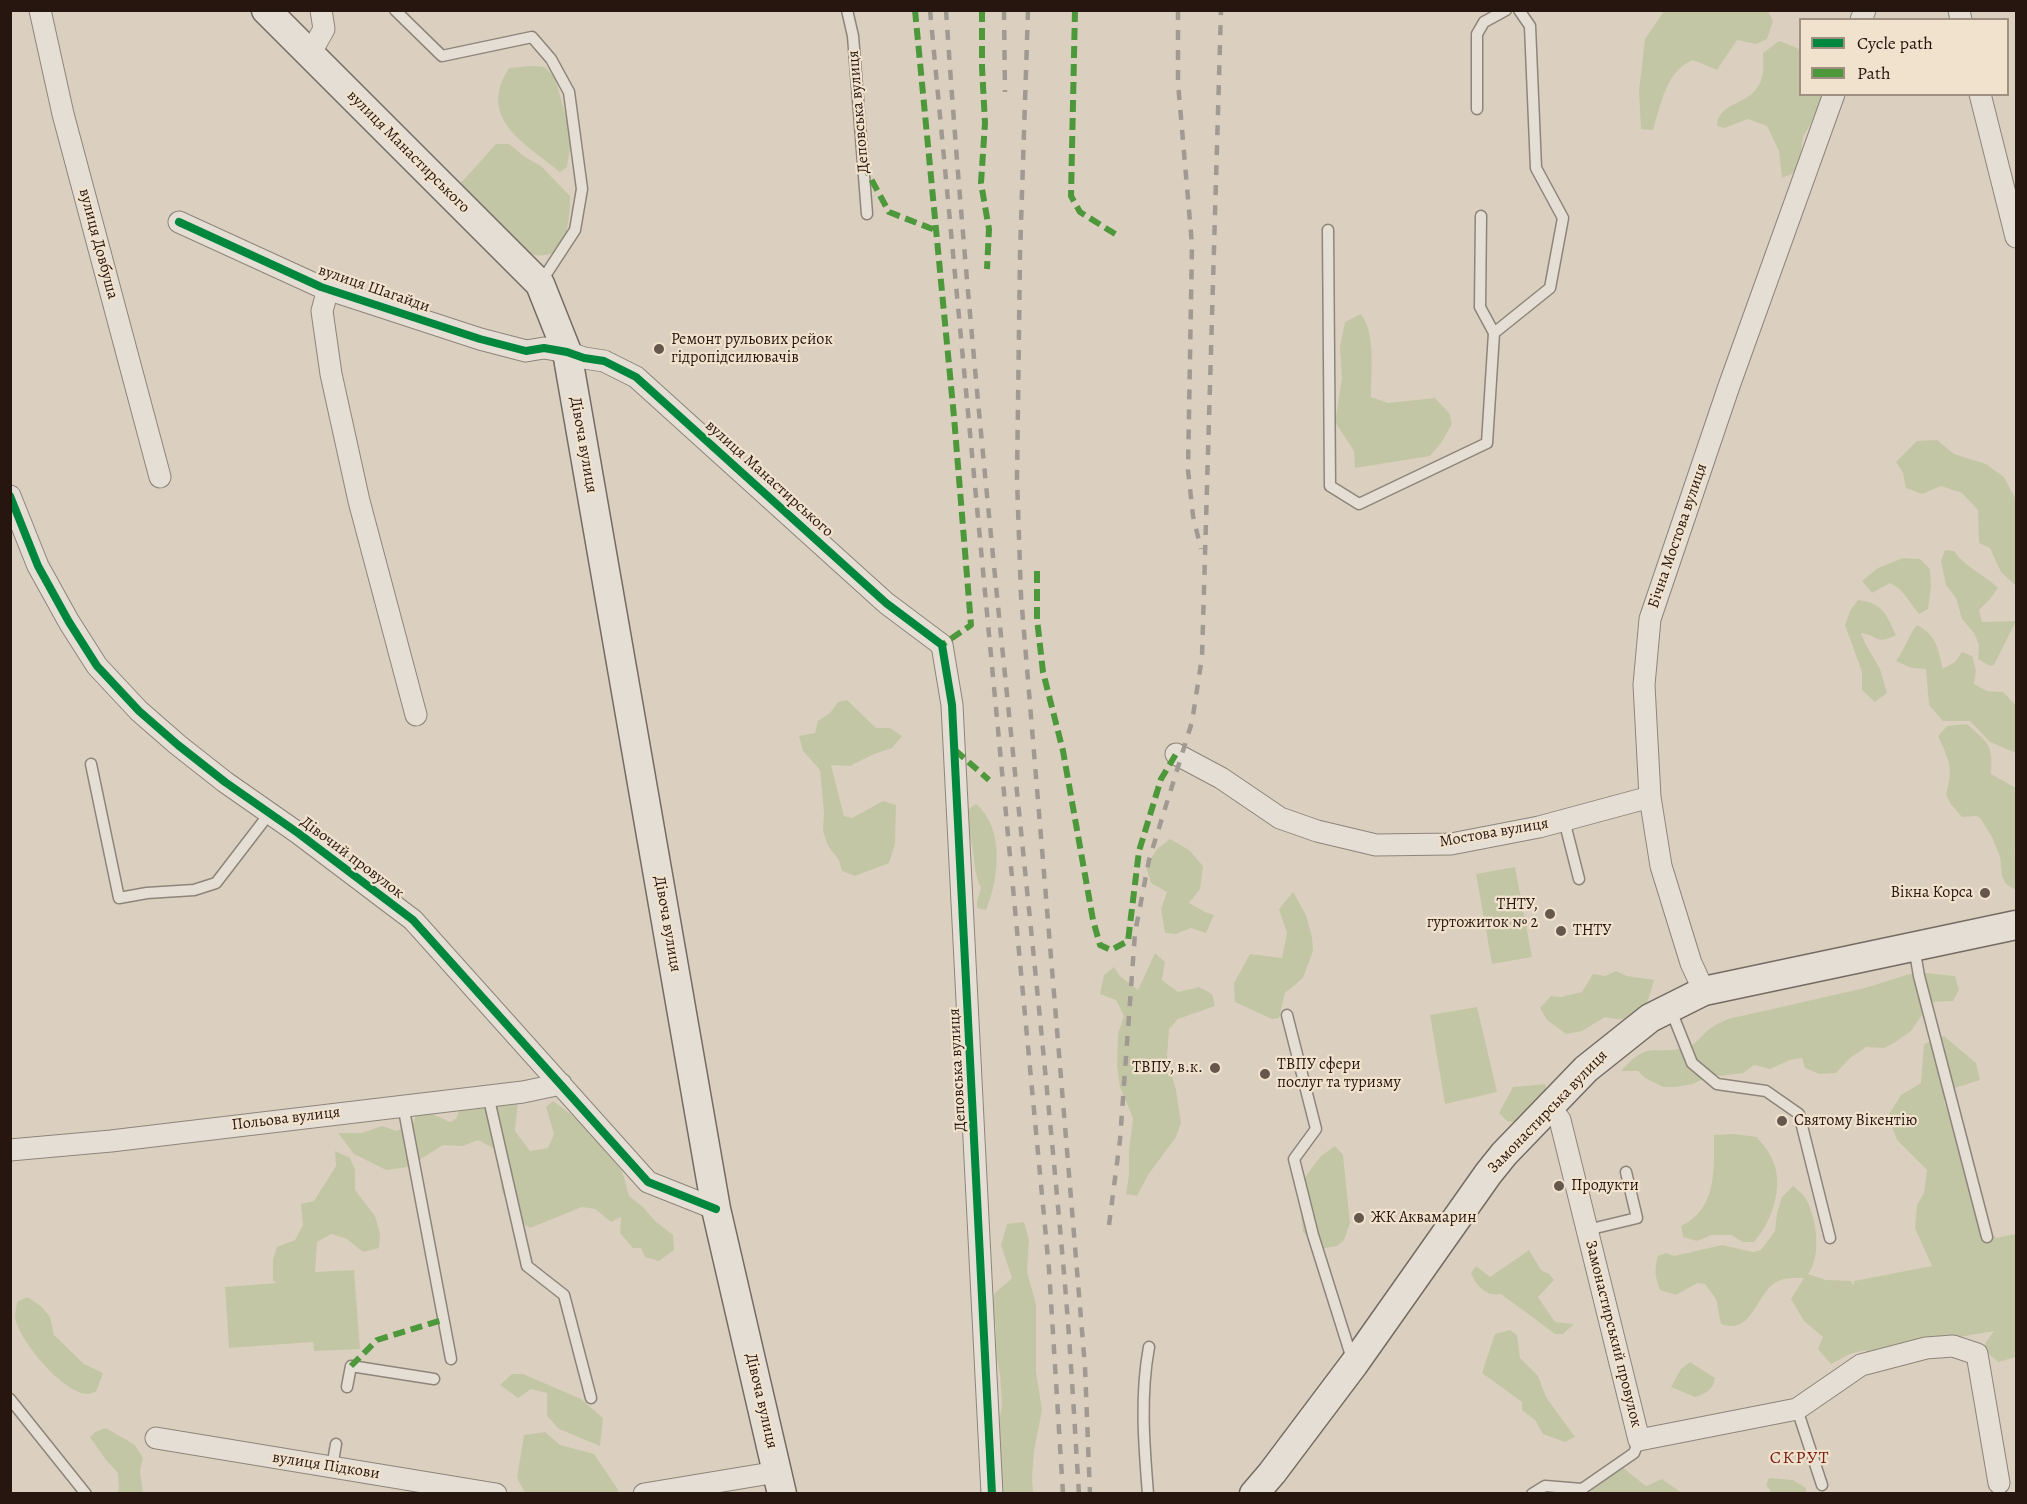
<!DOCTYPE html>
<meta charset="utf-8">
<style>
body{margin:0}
#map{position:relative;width:2027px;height:1504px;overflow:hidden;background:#dbd0bf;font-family:Alegreya,serif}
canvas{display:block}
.frame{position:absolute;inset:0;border:12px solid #27160f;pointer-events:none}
.legend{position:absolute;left:1799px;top:18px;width:210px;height:78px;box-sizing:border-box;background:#f0e2cd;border:2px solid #a09081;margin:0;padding:8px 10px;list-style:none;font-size:18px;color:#27160f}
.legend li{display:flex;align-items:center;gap:12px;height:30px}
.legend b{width:30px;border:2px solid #a09081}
</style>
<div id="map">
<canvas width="2027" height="1504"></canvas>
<div class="frame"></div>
<ul class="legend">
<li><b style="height:8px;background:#00873e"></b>Cycle path</li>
<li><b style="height:8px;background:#4e983c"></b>Path</li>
</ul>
</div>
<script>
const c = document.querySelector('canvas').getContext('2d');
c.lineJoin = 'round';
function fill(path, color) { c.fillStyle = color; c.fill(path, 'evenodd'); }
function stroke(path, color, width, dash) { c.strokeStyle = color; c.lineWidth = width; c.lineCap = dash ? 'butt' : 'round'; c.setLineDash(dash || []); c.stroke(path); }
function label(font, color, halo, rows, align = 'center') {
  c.font = font + ' Alegreya,serif'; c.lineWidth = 4.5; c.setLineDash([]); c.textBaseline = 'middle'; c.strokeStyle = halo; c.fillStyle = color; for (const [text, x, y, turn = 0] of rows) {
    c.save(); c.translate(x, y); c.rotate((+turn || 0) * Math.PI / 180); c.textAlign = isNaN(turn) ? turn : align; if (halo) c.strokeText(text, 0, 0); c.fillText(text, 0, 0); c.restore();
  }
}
fill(new Path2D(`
 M1664,11H1768L1773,21L1767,39L1756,44L1737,40L1717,70L1693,60C1666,71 1661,104 1653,130L1641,129L1639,91L1645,39Z
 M1779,41L1797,48L1800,52V94L1823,95L1820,108L1803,137L1798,171L1782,178L1779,151L1767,126L1748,119L1724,128L1717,126C1718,99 1755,107 1762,77C1764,70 1763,60 1763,53Z
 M532,66L545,67L555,78L566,117L571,142L567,167L560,172C526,144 476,119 509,68Z
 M496,144H509L525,157L541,166L570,196C571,213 566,229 565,246C551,257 538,258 522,251L459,185Z
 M1361,314C1376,333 1371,373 1371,397L1388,403L1435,398L1449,413L1452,424L1441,443L1430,456L1355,468L1354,451L1335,422L1342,378L1340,347L1345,322Z
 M1937,440L1954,454L1986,464L2004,477L2016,500V586L2001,572L1990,548L1979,543L1978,510L1962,493L1941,486L1922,494L1906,488L1903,473L1896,462L1917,441Z
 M1945,550L1954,551C1966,568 1984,574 1998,588L1990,599L1979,610L1982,622L2016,621L1994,665L1990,666L1978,659L1979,645L1974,633L1962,619L1956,598L1946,585L1941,561Z
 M1903,558L1920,559L1930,569L1931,587L1928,609L1919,614C1909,603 1905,590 1890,583L1872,593L1862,581L1878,568Z
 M1858,600C1883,603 1886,614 1896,635C1874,646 1879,635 1861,633L1865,643L1880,669L1887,693L1875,702L1862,690V672L1845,625L1850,611Z
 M1917,625C1937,635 1938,649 1943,669L1955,662L1962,652L1972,656L1976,670L1974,684L1987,691L2003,692L2016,705V753L1990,742L1970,721H1943L1929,705L1926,669L1911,668L1896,661C1905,649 1908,636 1917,625Z
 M847,700L876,728H890L902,736L892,748L874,754L850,766L831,765L844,816L852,818L883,801L896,805L895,844L889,863L855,876L842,871L839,860L828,846L823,831L824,813L820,770L803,751L799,736L815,733L818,721L830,713L838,702Z
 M1967,724C1989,743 1993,745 1991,774L2016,788V840C2013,846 2017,880 2016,890L2006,884L2002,876L2000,857L1993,839L1981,819L1977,816L1962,817L1950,803L1946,794C1954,767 1949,761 1938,736L1947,726Z
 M976,804C1005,828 999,879 986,910L977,908V901L981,888C974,874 975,860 972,845C969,831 965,827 966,811Z
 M1170,839L1189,850L1203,866L1200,889L1189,903L1205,912L1214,915L1206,933L1191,928L1176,934L1165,933L1161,909L1167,892L1151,883L1146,867L1157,849Z
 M1515,867L1532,957L1492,964L1476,874Z
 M1293,892L1306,915L1312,937L1313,951L1303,978L1285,993L1279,1018L1272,1019L1235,1002L1234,983L1250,954L1282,958L1287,933L1279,909Z
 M1155,953L1165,962L1162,980L1178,992L1199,987L1212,994L1215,1006L1178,1019L1169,1029L1167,1058L1176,1090L1181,1123L1176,1137L1148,1175L1137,1196L1126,1194L1129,1175V1151L1133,1118L1120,1087L1117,1066L1118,1034L1124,1016L1116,1000L1100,994L1104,975L1114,967L1120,976L1138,990Z
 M1616,971L1627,976L1654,980C1645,1012 1642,1025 1605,1017L1582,1031L1566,1034L1547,1020L1540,1008L1551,996L1561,997L1582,992L1593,974L1605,976Z
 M1916,972L1955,976L1959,990L1953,1001L1931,1002L1911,1031L1894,1043L1884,1048L1866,1047L1850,1058L1836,1073L1819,1074L1805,1068L1802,1058L1790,1060L1770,1069L1754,1065L1743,1073L1721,1076L1713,1074L1693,1084L1675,1087H1663L1645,1078L1638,1071H1621C1650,1037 1656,1058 1689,1046C1698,1043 1703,1033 1711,1028C1716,1024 1722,1022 1728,1019L1865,988Z
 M1477,1007L1497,1092L1445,1104L1430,1015Z
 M1944,1036L1976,1063L1980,1080L1949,1090L1944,1102L1964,1156L1972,1199L1980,1221L1996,1238L2016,1234V1357L1998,1362L1982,1348L1994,1331L1867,1353L1866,1350L1850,1354L1831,1364L1818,1349L1823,1337L1804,1321L1791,1299L1804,1278C1793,1278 1781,1277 1772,1285C1755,1300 1750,1335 1721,1324L1716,1299L1705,1284L1697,1283L1676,1295L1660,1290C1655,1278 1654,1268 1658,1256L1666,1253L1674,1256L1722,1245L1753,1252L1761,1250L1775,1231L1777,1213L1782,1197L1793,1186C1797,1189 1801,1193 1804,1196C1817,1215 1822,1257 1808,1274L1826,1280L1851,1281L1854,1286V1281L1932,1266L1915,1228L1917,1205L1924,1193L1927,1170L1897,1140L1888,1116L1901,1095L1921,1083L1924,1044Z
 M1545,1084L1547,1092L1518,1123L1507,1121L1499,1113L1513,1087Z
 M518,1100L515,1131L530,1151L548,1148L554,1134L546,1107L553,1101L583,1123L622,1171L629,1196L643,1207L655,1221L673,1235L674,1250L659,1261L645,1257L641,1248H633L620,1233L621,1217L611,1222L595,1209L582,1207L530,1228L512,1216L509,1201L502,1192L497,1150L478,1140L463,1146L443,1145L408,1167L386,1170L354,1154L338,1133H362L382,1126L397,1131L414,1122L417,1107L450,1122L456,1119L462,1102Z
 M1733,1134L1757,1137C1762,1144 1770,1152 1773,1161C1784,1186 1772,1222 1754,1242H1743L1731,1235H1712L1697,1241L1683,1237L1681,1226C1717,1209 1714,1170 1714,1135Z
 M1335,1146L1343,1155L1350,1223L1344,1240L1337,1246L1320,1249L1303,1232L1299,1198L1306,1176L1321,1156Z
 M335,1151L350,1158L355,1170V1190L375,1216L380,1233L379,1248L363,1252L347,1239L331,1234L317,1242L315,1272L354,1270L360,1349L314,1351L313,1342L229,1348L225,1287L277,1283L273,1281V1259L277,1247L295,1240L303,1225L301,1204L314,1201L336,1166Z
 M1024,1222L1029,1240L1027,1272L1036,1304V1372L1042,1410L1034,1451L1032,1477L1033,1493H995L998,1431L1002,1404L1000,1374L995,1349L996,1328L991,1304L995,1293L1012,1278L1001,1245L1007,1224Z
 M1529,1250L1541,1270L1549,1274L1554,1280L1538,1297L1555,1322L1574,1324L1563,1334H1555L1501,1294C1486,1297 1476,1286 1471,1273L1476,1266L1490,1277Z
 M27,1297L41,1306L50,1317L54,1335L84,1364L103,1373L96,1392C93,1392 90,1394 87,1394C63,1393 17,1339 15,1316C15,1312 17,1306 17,1302Z
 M1510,1330L1517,1335L1520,1358L1538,1376L1546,1397L1575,1437L1565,1442L1543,1434L1535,1420L1522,1410V1402L1482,1373L1495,1334Z
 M1690,1362L1715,1378C1713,1390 1707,1393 1695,1397L1671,1387L1681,1369Z
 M512,1374H523L581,1399L603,1418L600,1446L559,1429L547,1416V1393L531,1389L518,1398L500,1385Z
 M106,1428L135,1445L143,1458L140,1471L143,1493H115L119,1490L118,1473L106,1460L90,1437L95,1432Z
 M545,1432L560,1445L594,1454L619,1491L613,1494L525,1493L517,1478L524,1435Z
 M1617,1463L1646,1486L1662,1479L1682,1493L1589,1494L1609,1464Z
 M1769,1478L1793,1480L1806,1488V1493H1772L1766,1485Z`), '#c3c6a5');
const service = new Path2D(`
 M395,10L442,56L532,37L551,59L569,92L582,189L575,230L541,282
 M847,10L853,36L867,214
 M1477,109V34L1484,22L1506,10
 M1481,216L1480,307L1494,333
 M1328,230L1330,486L1359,504L1487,443L1494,333L1550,288L1563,218L1536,168L1530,26L1519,10
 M91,764L119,898L147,893L194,890L216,883L269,814
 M1564,820L1579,879
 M1914,947L1919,976L1987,1237
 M1670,1008L1692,1063L1717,1084L1766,1091L1799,1114L1830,1238
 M1287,1015L1316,1129L1294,1159L1313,1235L1353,1362
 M488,1095L527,1266L564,1295L591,1398
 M403,1105L451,1359
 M1587,1230L1637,1218L1626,1172
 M347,1387L351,1366L434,1379
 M10,1399L86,1494
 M1797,1409L1822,1485
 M332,1467L336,1444
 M1148,1494C1144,1445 1140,1395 1149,1347
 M1532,1494L1545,1486L1582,1489L1634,1453L1639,1440`);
const minor = new Path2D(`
 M40,10L63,114L160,477
 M1959,10L1961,20
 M1861,20L1865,10
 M310,54L324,29L321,10
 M1980,94L2016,237
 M179,222L321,287L480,339L526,351L544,348L567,352L584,358L604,361L636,377L886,603L942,645L952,705L992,1494
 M328,289L322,311L331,374L359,501L416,715
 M10,496L38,566L69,622L97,666L139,711L178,745L225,782L298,833L413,920L648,1182L716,1209
 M1176,754L1221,778L1280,818L1317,831L1376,845L1451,844L1539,827L1650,797
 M1704,991L1691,963L1661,866L1650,797L1644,685L1650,619L1729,386L1834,94
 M1549,1106L1560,1120L1639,1440L1797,1409L1861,1365L1926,1348L1953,1346L1977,1354L1999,1483
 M10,1150L111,1141L523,1092L561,1084
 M156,1438L496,1494
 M644,1494L777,1472`);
const secondary = new Path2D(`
 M266,10L540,284L567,352L716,1209L782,1494
 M1254,1494L1272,1473L1354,1364L1488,1174L1504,1154L1586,1069L1650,1018L1704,991L2016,925`);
stroke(service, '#8d857a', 13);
stroke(minor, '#8d857a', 23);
stroke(secondary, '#746b63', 31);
stroke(service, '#e4ded4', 10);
stroke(minor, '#e4ded4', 21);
stroke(secondary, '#e4ded4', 28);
stroke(new Path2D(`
 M930,10L1049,1269L1063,1494
 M946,10C974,429 1026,845 1063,1262C1070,1339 1074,1416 1079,1494
 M1004,10L1005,92
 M1028,10L1020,254L1017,479L1021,596L1085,1367L1090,1494
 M1178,10V83L1192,245L1188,470L1193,516L1201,549
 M1109,1225L1120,1140L1135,933L1149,860L1192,722L1202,657L1221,10`), '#a09a93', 4.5, [10, 10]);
stroke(new Path2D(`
 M915,10L954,417L971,625L942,645
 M982,10V67L985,123L981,183L989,229L987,269
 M1075,10L1071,196L1080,212L1120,237
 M863,164L889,212L935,230
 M1037,571V619L1043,672L1063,751L1093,920L1100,945L1111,950L1128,941L1139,851L1161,779L1176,754
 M955,750L989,780
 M351,1366L377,1340L442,1320`), '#4e983c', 6, [12, 6]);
stroke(new Path2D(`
 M179,222L321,287L480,339L526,351L544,348L567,352L584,358L604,361L636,377L886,603L942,645L952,705L992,1494
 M10,496L38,566L69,622L97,666L139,711L178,745L225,782L298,833L413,920L648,1182L716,1209`), '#00873e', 8);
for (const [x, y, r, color] of [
 [659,349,6,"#66574d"],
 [1985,893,6,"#66574d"],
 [1550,914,6,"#66574d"],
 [1561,931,6,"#66574d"],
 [1215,1068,6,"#66574d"],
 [1265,1074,6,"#66574d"],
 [1782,1121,6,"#66574d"],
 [1559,1186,6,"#66574d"],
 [1359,1218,6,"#66574d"]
]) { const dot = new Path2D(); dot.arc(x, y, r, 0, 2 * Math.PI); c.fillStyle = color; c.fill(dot); stroke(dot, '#f0e2cd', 2); }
label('16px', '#27160f', '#f0e2cd', [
 ["Деповська вулиця",859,112,-95],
 ["вулиця Манастирського",408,152,45],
 ["вулиця Довбуша",98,244,75],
 ["вулиця Шагайди",374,289,19],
 ["Дівоча вулиця",583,445,80],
 ["вулиця Манастирського",769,479,42],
 ["Бічна Мостова вулиця",1678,536,-71],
 ["Мостова вулиця",1494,833,-10],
 ["Дівочий провулок",352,858,37],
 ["Дівоча вулиця",667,924,80],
 ["Деповська вулиця",958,1070,-93],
 ["Замонастирська вулиця",1548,1112,-46],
 ["Польова вулиця",286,1119,-7],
 ["Замонастирський провулок",1613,1334,76],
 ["Дівоча вулиця",761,1401,77],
 ["вулиця Підкови",326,1466,9]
]);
label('16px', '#27160f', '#f0e2cd', [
 ["Ремонт рульових рейок",671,340],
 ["гідропідсилювачів",671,358],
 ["Вікна Корса",1973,893,"right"],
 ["ТНТУ,",1538,905,"right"],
 ["гуртожиток № 2",1538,923,"right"],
 ["ТНТУ",1573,931],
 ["ТВПУ сфери",1277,1065],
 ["послуг та туризму",1277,1083],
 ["ТВПУ, в.к.",1203,1068,"right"],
 ["Святому Вікентію",1794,1121],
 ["Продукти",1571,1186],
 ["ЖК Аквамарин",1371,1218]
], 'left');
c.letterSpacing = '1.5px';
label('18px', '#7a1f14', '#f0e2cd', [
 ["СКРУТ",1800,1459]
]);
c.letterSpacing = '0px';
</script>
